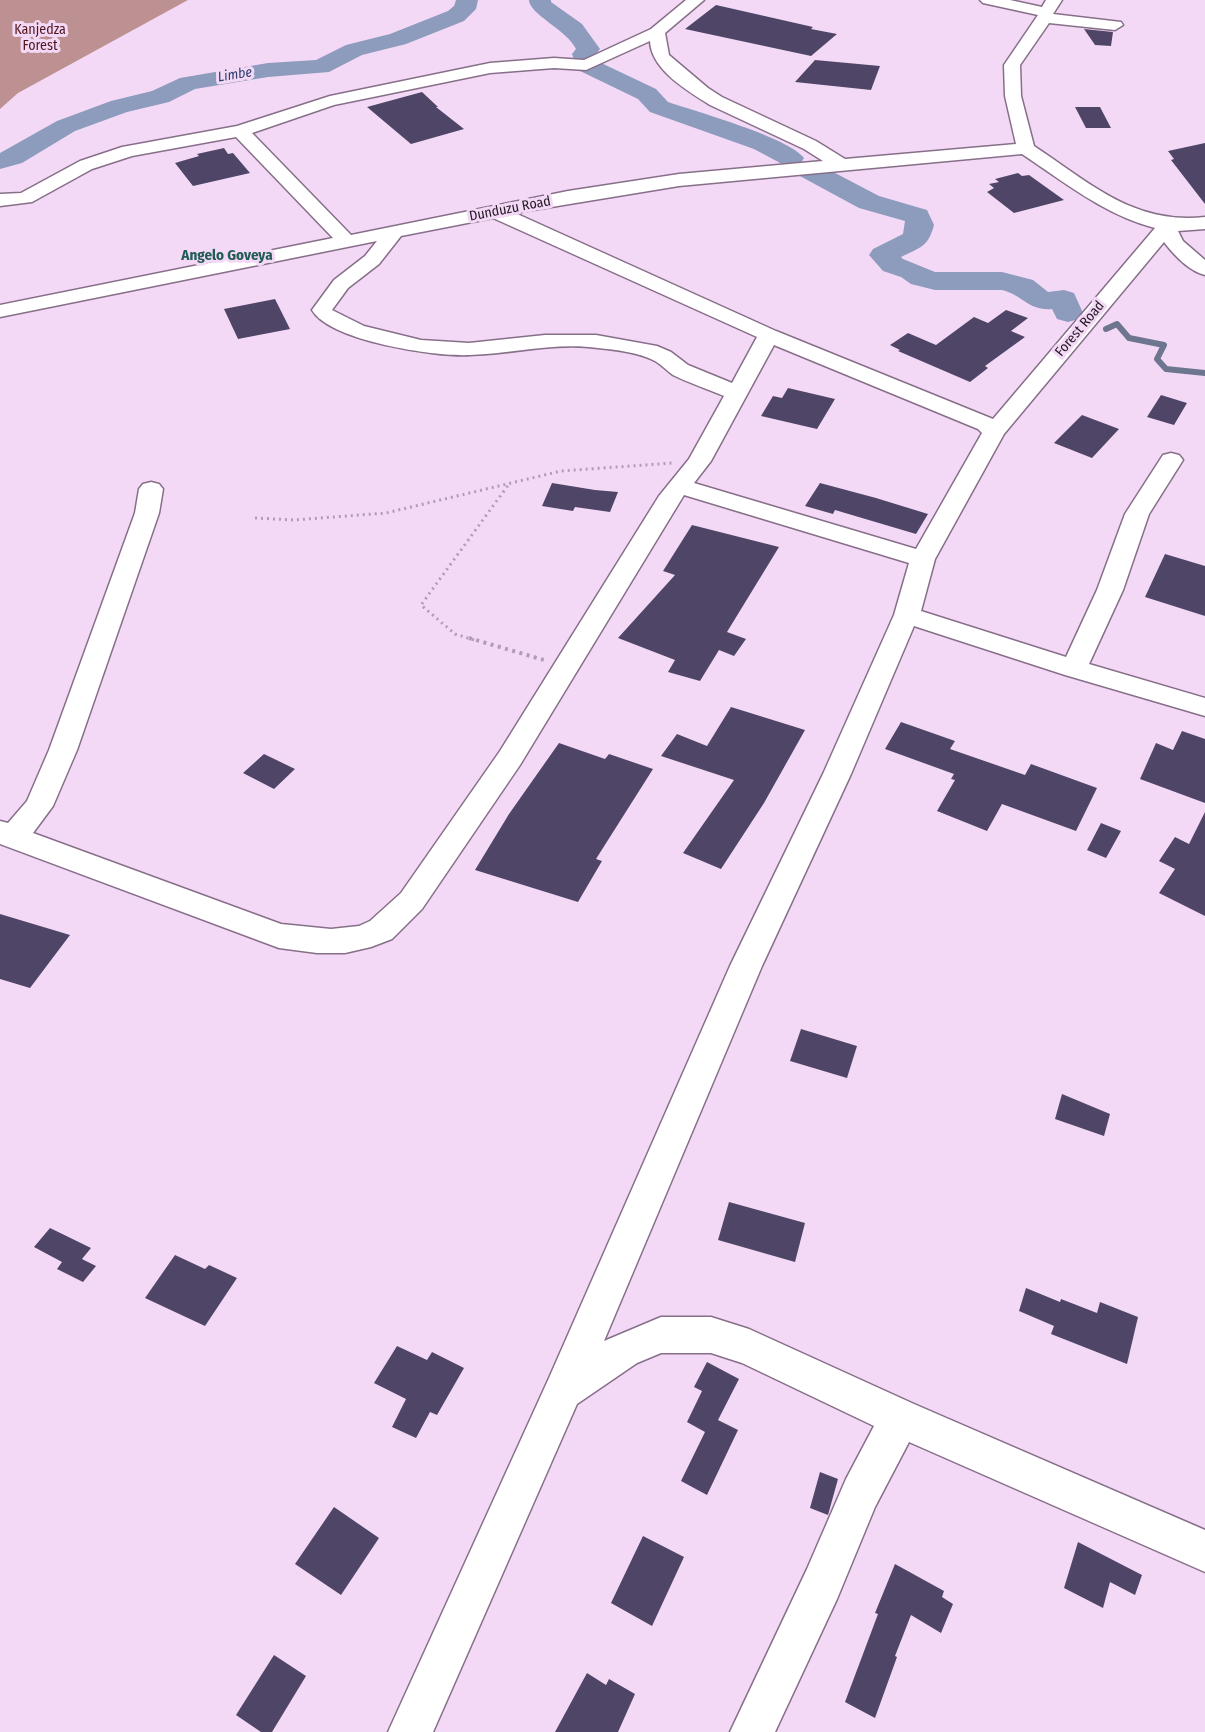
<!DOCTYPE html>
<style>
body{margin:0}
canvas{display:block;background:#f4d9f7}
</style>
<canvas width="1205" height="1732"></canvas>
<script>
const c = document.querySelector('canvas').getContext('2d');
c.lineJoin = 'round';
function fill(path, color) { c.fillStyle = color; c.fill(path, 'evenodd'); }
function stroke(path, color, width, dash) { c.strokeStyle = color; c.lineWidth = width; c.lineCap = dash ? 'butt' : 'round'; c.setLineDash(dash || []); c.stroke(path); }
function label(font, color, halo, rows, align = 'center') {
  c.font = font + ' "Fira Sans Condensed",sans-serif'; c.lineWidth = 6; c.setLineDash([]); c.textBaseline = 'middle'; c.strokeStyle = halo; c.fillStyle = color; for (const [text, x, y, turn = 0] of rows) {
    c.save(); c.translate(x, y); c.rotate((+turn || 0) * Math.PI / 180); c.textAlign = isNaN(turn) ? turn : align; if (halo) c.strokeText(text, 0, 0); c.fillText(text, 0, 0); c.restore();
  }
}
fill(new Path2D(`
 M0,0H188L18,93L0,109Z`), '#bd9191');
stroke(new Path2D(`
 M1106,329L1117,324L1129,338L1164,345L1157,359L1166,369L1205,373`), '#6e758f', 6);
fill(new Path2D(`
 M456,0H478L476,9L464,21L406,44L362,55L329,72L268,77L195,89L169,102L127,112L75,131L22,163L0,169V153L57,121L111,101L152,91L180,78L268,63L316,60L346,45L390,34L448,11L454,6Z
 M529,0H551V2L582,24L600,49L596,54L597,61L656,89L668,102C695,111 790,138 804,158L801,163L807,161L816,163L879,196L927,210L934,225C928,247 921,247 901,257L903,259L935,272H1002L1033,280L1048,292L1064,290L1074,293L1083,313L1079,319L1068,322L1057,319L1052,309C1028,311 1023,295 1002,290H935L911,284L901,277L883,271L869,255L873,249L903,234L905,221L859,208L798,175L794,169L797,164L791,166L782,164L754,149L650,112L638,99L578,70L572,54L576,49C567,30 529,14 529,0Z`), '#8d9bbd');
fill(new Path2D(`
 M716,5L813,27L811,29L837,34L811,56L685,29Z
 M1084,29L1113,32L1111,46L1095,45Z
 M815,60L880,66L871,90L795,82Z
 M422,92L438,107H436L464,129L411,144L367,107Z
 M1075,107H1100L1111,128H1086Z
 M1205,143V204L1171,160L1174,159L1168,151Z
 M224,148L228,154L233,153L250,173L193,186L175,163L199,156L197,154Z
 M1018,173L1022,176L1029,175L1064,200L1014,213L987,192L994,188L989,184L999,182L995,179Z
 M275,299L290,329L238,339L224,309Z
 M1006,310L1028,318L1011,331L1025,337L985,366L988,368L970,382L898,351L900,350L890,345L908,333L936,345L974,317L988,323Z
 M788,388L835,399L817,429L761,416L773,396L782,398Z
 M1161,395L1187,403L1174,425L1147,417Z
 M1082,415L1119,429L1092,458L1054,443Z
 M552,483L595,490L618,492L610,512L575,507L573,511L542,506Z
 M820,483L876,498L928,514L916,534L835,510L833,514L805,506Z
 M692,525L779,547L727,632L746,639L734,656L719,650L700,681L668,672L675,660L618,638L675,575L663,571Z
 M1165,554L1205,566V616L1145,597Z
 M731,707L805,730L764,803L721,869L683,853L734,780L661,756L677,734L707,746Z
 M901,722L955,741L950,749L1025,775L1031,764L1097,788L1076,831L1002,804L987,831L937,811L955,780L951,779L954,774L885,749Z
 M1182,731L1205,739V803L1140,779L1156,743L1173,750Z
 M559,743L605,759L609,754L653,769L596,859L602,861L578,902L475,870L509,814Z
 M264,754L295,769L274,789L243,773Z
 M1205,812V916L1159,893L1175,869L1159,861L1175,837L1189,844Z
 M1101,823L1121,831L1106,858L1087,850Z
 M0,914L70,935L30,988L0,979Z
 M801,1029L857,1046L847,1078L790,1061Z
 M1062,1094L1110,1114L1104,1136L1055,1119Z
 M729,1202L805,1223L795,1262L718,1240Z
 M50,1228L91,1248L82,1259L96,1266L83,1282L57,1269L62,1262L34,1247Z
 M175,1255L205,1269L209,1265L237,1278L205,1326L145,1298Z
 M1026,1288L1060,1302L1061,1299L1097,1313L1100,1302L1138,1317L1127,1364L1051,1334L1054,1326L1019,1311Z
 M397,1346L427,1360L432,1352L464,1368L437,1415L430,1412L416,1438L392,1427L406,1399L374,1383Z
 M707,1362L739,1379L718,1420L738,1430L707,1495L681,1481L705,1432L687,1422L702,1391L694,1387Z
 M820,1472L838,1479L828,1515L810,1508Z
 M334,1507L379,1538L341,1595L295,1564Z
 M643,1536L684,1557L652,1626L611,1603Z
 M1078,1542L1142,1575L1135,1595L1110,1582L1103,1608L1064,1588Z
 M895,1564L944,1591L942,1597L953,1604L941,1633L911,1615L895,1656L897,1657L875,1718L845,1702L878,1614L875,1613Z
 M274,1655L306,1676L272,1732H261L236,1715Z
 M587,1673L606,1685L609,1679L635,1694L618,1732H555Z`), '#4f4667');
const minor = new Path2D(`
 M686,0H704L665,33L669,55L708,88L722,97L816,141L845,159L1016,144L1005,96L1004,65L1038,15L983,3L980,0H1010L1042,7L1046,0H1062L1053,14L1121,22L1123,25L1115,30L1049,23L1020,65L1021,96L1034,146C1090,183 1134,225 1205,217V229L1178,231L1183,241L1205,260V275C1189,271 1174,255 1164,242L1004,434L935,559L921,611L1066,657L1097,590L1125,514L1163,455L1171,453L1179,455L1183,460L1149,514L1123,590L1089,664L1205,698V716L1065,675L914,626L851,774L762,966L604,1341L661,1317H711L749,1329L914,1404L1205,1530V1572L909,1442L875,1507L837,1599L775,1732H730L807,1569L846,1479L874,1426L742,1363L711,1353H661L637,1363L577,1404L433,1732H388L549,1378L730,966L823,774L894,615L909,563L684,495L520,765L422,909L392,939L371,947L345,953H317L279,948L0,844V821L8,823L27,801L49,750L135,513L139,489L143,484L151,482L159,484L163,489L159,513L77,750L53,806L33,833L281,924L331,929L359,926L370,921L401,893L500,751L659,496L689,459L724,396C708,389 689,383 673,375C667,371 662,365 655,361C639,352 615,350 598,348C555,342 512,354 470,355C435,357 330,341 312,310L334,280L365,256L377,241L0,317V305L333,238L236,137L132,156L92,169L32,202L0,206V194L21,193L80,161L122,147L237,126L330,96L490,63L554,58L584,60L651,29ZM650,41C651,70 688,91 710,105L804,149L823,161L679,174L568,191L351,235L252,133L334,105L490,73L554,68L586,70ZM1022,154C1064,182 1105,215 1155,228L993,419L776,331L515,213L679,186ZM493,218L757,337L732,383L688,365L671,352L657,346L596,335H545L469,343L421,340L364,326L332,310L348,288L379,264L401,236ZM774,345L978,429L982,433L916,549L694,483L711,461Z`);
stroke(minor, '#876f89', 3);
stroke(new Path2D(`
 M255,518L294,520L386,513L561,471L672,463
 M474,640L455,634L421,605L509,484`), '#b19cb4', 3, [2, 4]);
stroke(new Path2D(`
 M469,638L544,660`), '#b19cb4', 4, [3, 4.5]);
fill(minor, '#fff');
label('14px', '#50181e', '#f4d9f7', [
 ["Kanjedza",40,30],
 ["Forest",40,46]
]);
label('italic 14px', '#2d3d6c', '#f4d9f7', [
 ["Limbe",235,75,-9]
]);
label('14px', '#241b25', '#f4d9f7', [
 ["Dunduzu Road",510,209,-11],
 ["Forest Road",1080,329,-50]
]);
label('bold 15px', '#235c56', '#f4d9f7', [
 ["Angelo Goveya",227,256]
]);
</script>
